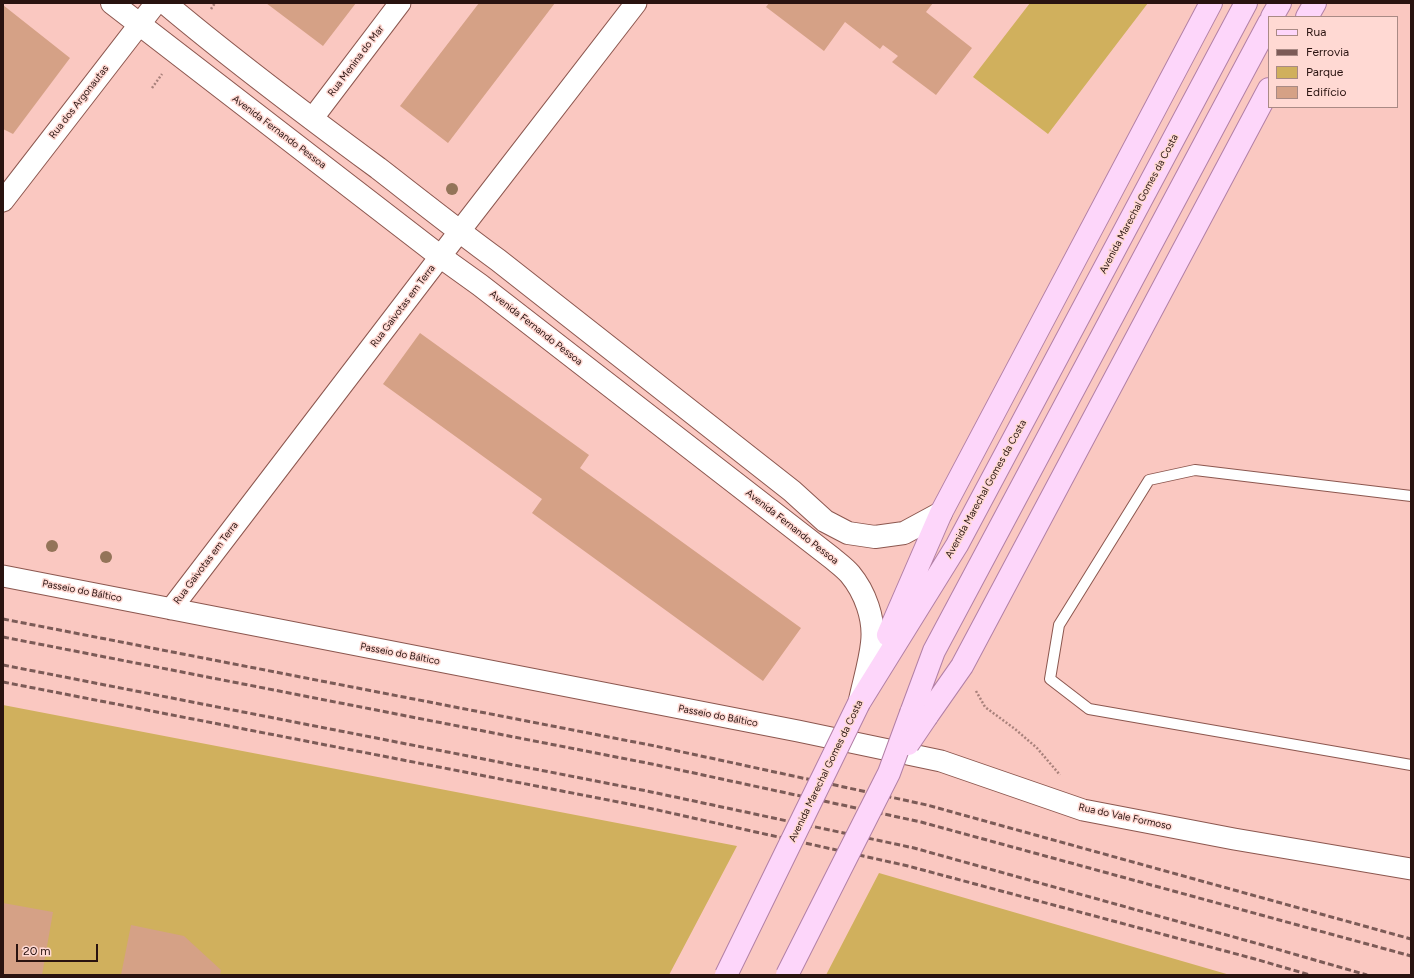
<!DOCTYPE html>
<meta charset="utf-8">
<style>
body{margin:0}
#map{position:relative;width:1414px;height:978px;overflow:hidden;background:#fac8c1;font-family:Figtree,sans-serif}
canvas{display:block}
.frame{position:absolute;inset:0;border:4px solid #291310;pointer-events:none}
.legend{position:absolute;left:1268px;top:16px;width:130px;height:92px;box-sizing:border-box;background:#ffd9d3;border:1px solid #a98a85;margin:0;padding:5px 7px;list-style:none;font-size:12px;color:#291310}
.legend li{display:flex;align-items:center;gap:8px;height:20px}
.legend b{width:20px;border:1px solid #a98a85}
.scale{position:absolute;left:16px;top:944px;width:82px;height:18px;box-sizing:border-box;border:2px solid #291310;border-top:0;padding-left:5px;font-size:12px;line-height:14px;white-space:nowrap;color:#291310;-webkit-text-stroke:3px #ffd9d3;paint-order:stroke}
</style>
<div id="map">
<canvas width="1414" height="978"></canvas>
<div class="frame"></div>
<ul class="legend">
<li><b style="height:5px;background:#fdd6fa"></b>Rua</li>
<li><b style="height:5px;background:#7c5b57"></b>Ferrovia</li>
<li><b style="height:11px;background:#d0b05d"></b>Parque</li>
<li><b style="height:11px;background:#d5a186"></b>Edifício</li>
</ul>
<div class="scale">20 m</div>
</div>
<script>
const c = document.querySelector('canvas').getContext('2d');
c.lineJoin = 'round';
function fill(path, color) { c.fillStyle = color; c.fill(path, 'evenodd'); }
function stroke(path, color, width, dash) { c.strokeStyle = color; c.lineWidth = width; c.lineCap = dash ? 'butt' : 'round'; c.setLineDash(dash || []); c.stroke(path); }
function label(font, color, halo, rows, align = 'center') {
  c.font = font + ' Figtree,sans-serif'; c.lineWidth = 3; c.setLineDash([]); c.textBaseline = 'middle'; c.strokeStyle = halo; c.fillStyle = color; for (const [text, x, y, turn = 0] of rows) {
    c.save(); c.translate(x, y); c.rotate((+turn || 0) * Math.PI / 180); c.textAlign = isNaN(turn) ? turn : align; if (halo) c.strokeText(text, 0, 0); c.fillText(text, 0, 0); c.restore();
  }
}
fill(new Path2D(`
 M1030,3H1148L1048,134L973,77Z
 M3,705L737,846L669,975H3Z
 M879,873L1230,975H826Z`), '#d0b05d');
fill(new Path2D(`
 M266,3H356L323,46Z
 M479,3H555L448,143L400,106Z
 M769,3H933L926,12L972,48L936,95L892,62L898,56L883,45L880,49L845,22L824,51L766,7Z
 M3,5L70,58L13,134L3,129Z
 M420,333L589,455L580,468L801,628L763,681L532,513L542,499L383,384Z
 M3,903L53,912L42,975H3Z
 M131,925L184,936L221,970L220,975H121Z`), '#d5a186');
const service = new Path2D(`
 M1411,496L1195,470L1149,480L1059,625L1050,679L1089,709L1411,765`);
const minor = new Path2D(`
 M312,119L400,3
 M3,201L156,3
 M3,576L798,731L941,761L1083,810L1234,839L1411,869
 M171,609L459,232L636,3`);
const tertiary = new Path2D(`
 M112,3L441,257L480,285L832,558C838,563 845,568 850,574C865,592 875,619 872,643C870,662 864,681 860,700
 M165,3C234,61 306,115 378,168C418,199 457,230 498,260L792,491L825,521L848,533L875,537L904,533L941,513`);
const primary = new Path2D(`
 M1272,17L1280,3
 M1307,17L1315,3
 M888,635L941,513L1211,3
 M859,703L957,545L1246,3
 M911,713L934,651L1269,23
 M927,716L962,666L1269,89`);
stroke(service, '#8c574f', 12);
stroke(minor, '#8c574f', 23);
stroke(tertiary, '#8c574f', 24);
stroke(primary, '#b280a6', 24);
stroke(new Path2D(`
 M211,9L215,3
 M152,88L162,74
 M976,691L985,707L1015,729L1037,748L1060,775`), '#a8817b', 2.5, [2, 2]);
stroke(service, '#fff', 10);
stroke(minor, '#fff', 21);
stroke(tertiary, '#fff', 22);
stroke(primary, '#fdd6fa', 22);
stroke(new Path2D(`
 M3,619L655,746L927,805L1411,939
 M3,637L652,764L921,822L1411,956
 M3,665L647,791L914,848L1259,944L1367,975
 M3,682L644,807L908,866L1255,959L1310,975`), '#7c5b57', 3, [6, 3]);
const primaryBridge = new Path2D(`
 M908,744L927,716
 M726,975L859,703
 M787,975L889,773L911,713`);
stroke(primaryBridge, '#b280a6', 24, []);
stroke(primaryBridge, '#fdd6fa', 22);
c.fillStyle = '#937459';
for (const [x, y] of [
 [452,189],
 [52,546],
 [106,557]
]) { c.beginPath(); c.arc(x, y, 6, 0, 2 * Math.PI); c.fill(); }
label('10px', '#291310', '#ffd9d3', [
 ["Rua Menina do Mar",356,61,-53],
 ["Rua dos Argonautas",79,102,-52],
 ["Avenida Fernando Pessoa",279,132,37],
 ["Avenida Marechal Gomes da Costa",1139,204,-62],
 ["Rua Gaivotas em Terra",403,306,-53],
 ["Avenida Fernando Pessoa",536,328,38],
 ["Avenida Marechal Gomes da Costa",986,489,-61],
 ["Avenida Fernando Pessoa",792,527,38],
 ["Rua Gaivotas em Terra",206,563,-53],
 ["Passeio do Báltico",82,591,11],
 ["Passeio do Báltico",400,654,11],
 ["Passeio do Báltico",718,716,11],
 ["Avenida Marechal Gomes da Costa",826,771,-64],
 ["Rua do Vale Formoso",1125,817,12]
]);
</script>
